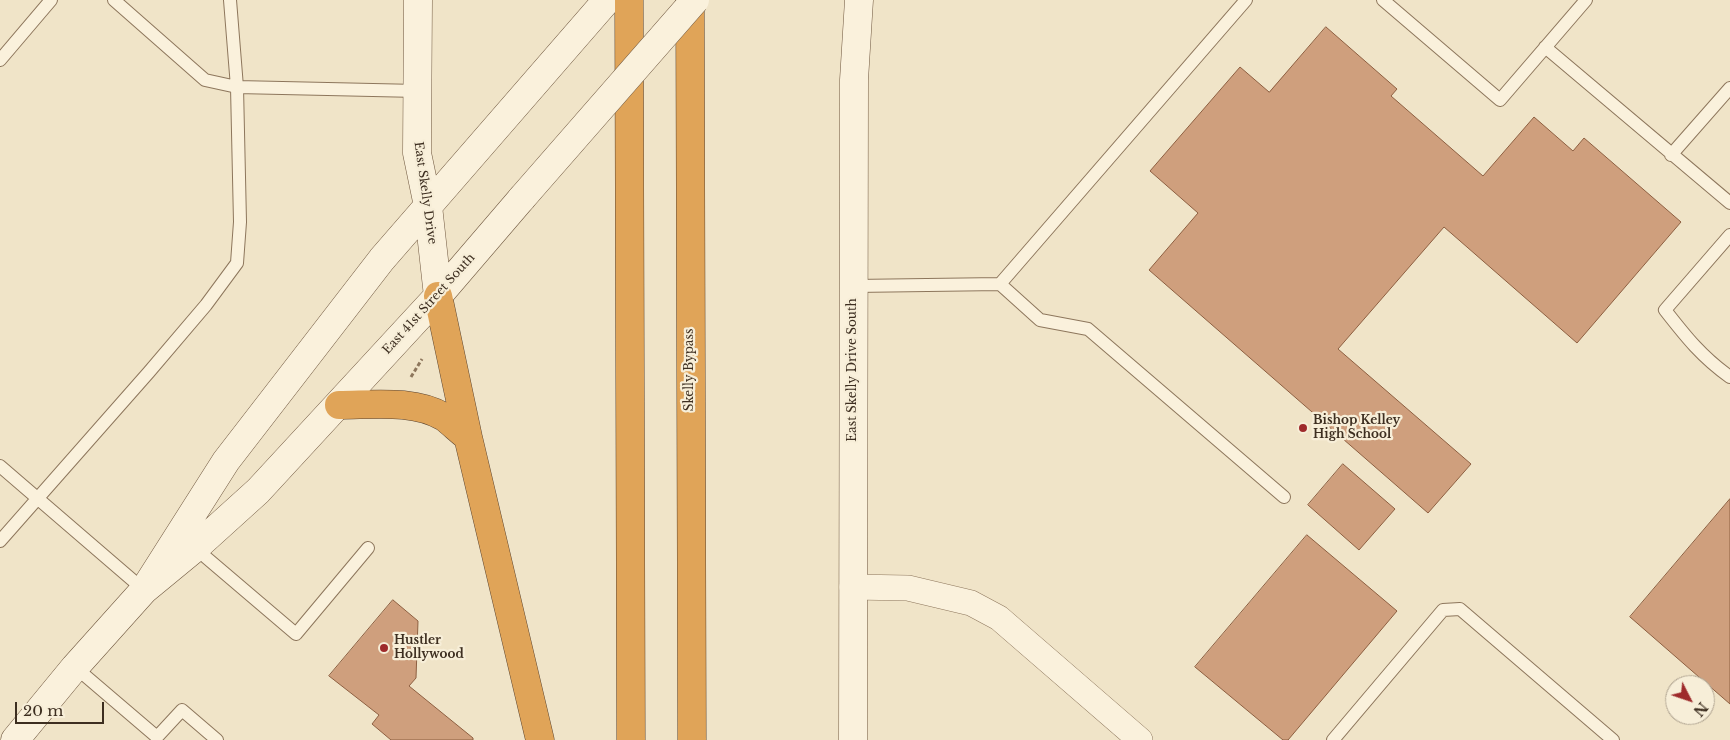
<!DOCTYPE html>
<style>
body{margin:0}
#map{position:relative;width:1730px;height:740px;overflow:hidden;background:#f0e4c8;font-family:"Libre Baskerville",serif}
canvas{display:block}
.north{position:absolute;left:1665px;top:675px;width:50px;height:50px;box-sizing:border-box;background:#f7eed8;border:1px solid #ada18e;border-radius:50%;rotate:131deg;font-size:14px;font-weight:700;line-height:20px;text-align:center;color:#3d2e20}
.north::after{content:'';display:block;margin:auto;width:18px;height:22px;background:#9e2a2b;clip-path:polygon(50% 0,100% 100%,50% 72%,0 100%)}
.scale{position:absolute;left:15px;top:702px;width:89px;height:22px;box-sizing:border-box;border:2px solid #3d2e20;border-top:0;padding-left:6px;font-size:15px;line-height:18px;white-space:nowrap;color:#3d2e20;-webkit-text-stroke:4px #f7eed8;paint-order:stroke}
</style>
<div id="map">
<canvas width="1730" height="740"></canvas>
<div class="north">N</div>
<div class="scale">20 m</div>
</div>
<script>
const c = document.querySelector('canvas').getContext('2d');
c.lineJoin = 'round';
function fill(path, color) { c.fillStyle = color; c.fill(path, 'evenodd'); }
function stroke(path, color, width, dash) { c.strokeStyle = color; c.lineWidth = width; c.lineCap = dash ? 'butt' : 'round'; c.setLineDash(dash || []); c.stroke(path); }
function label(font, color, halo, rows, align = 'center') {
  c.font = font + ' "Libre Baskerville",serif'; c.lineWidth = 4.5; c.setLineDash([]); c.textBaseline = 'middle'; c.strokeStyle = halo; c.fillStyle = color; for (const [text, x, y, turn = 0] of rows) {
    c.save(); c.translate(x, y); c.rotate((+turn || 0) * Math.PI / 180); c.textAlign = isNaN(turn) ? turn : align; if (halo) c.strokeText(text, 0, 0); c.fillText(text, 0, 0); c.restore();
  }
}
const building = new Path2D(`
 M1326,27L1397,89L1391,96L1483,176L1534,117L1573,151L1584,138L1681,222L1577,343L1444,227L1338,349L1471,464L1428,513L1149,270L1198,213L1150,171L1240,67L1269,92Z
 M1343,464L1395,509L1359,550L1308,505Z
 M1730,499V704L1630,617Z
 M1307,535L1397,611L1288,740H1283L1195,667Z
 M393,600L418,621L416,678L409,686L473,738V740H391L372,724L379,715L329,676Z`);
fill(building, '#cf9f7d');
stroke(building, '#8d5f41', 1);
const service = new Path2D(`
 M230,0L237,87L418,91
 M1383,0L1500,100L1586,0
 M1545,47L1730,203
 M0,60L51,0
 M1671,155L1730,88
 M1730,235L1665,310C1686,337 1702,357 1730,377
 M1000,284L1040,320L1088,329L1284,497
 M854,286L1000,284L1246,0
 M0,466L144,590
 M0,541L149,372L206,305L237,263L240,222L237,87L205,80L114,0
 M195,548L296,634L368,548
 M75,667L157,737L182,710L217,740
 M1333,740L1443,610L1460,609L1613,740`);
const minor = new Path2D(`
 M852,587L908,588L971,603L999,618L1140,740`);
const secondary = new Path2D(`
 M418,0L417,153L428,206L438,296
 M144,590L226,461L382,259L607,0
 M15,740L75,667L144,590L195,548L258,491L438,296L522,198
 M853,740L854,80L859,0`);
const motorway = new Path2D(`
 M629,0L631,740
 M690,0L692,740
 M438,296L468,437L540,740
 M339,405C372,405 414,399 444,417C452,423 460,431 468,437`);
stroke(service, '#8d765c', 14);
stroke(minor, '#8d765c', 26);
stroke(secondary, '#6f573f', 29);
stroke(motorway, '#5b4430', 29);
stroke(new Path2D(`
 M411,377L422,359`), '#8d765c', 3, [4, 2.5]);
stroke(service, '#faf1dc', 12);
stroke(minor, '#faf1dc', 25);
stroke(secondary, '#faf1dc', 28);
stroke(motorway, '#e0a458', 28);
const secondaryBridge = new Path2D(`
 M522,198L695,0`);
stroke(secondaryBridge, '#6f573f', 29, []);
stroke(secondaryBridge, '#faf1dc', 28);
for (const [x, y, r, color] of [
 [1303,428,5,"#9e2a2b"],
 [384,648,5,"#9e2a2b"]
]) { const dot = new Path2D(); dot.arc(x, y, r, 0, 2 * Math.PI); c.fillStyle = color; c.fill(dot); stroke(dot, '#f7eed8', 2); }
label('12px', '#3d2e20', '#f7eed8', [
 ["East Skelly Drive",425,193,82],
 ["East 41st Street South",429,304,-48],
 ["Skelly Bypass",690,370,-90],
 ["East Skelly Drive South",853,370,-90]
]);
label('bold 12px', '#3d2e20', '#f7eed8', [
 ["Bishop Kelley",1313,421],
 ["High School",1313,435],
 ["Hustler",394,641],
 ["Hollywood",394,655]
], 'left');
</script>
